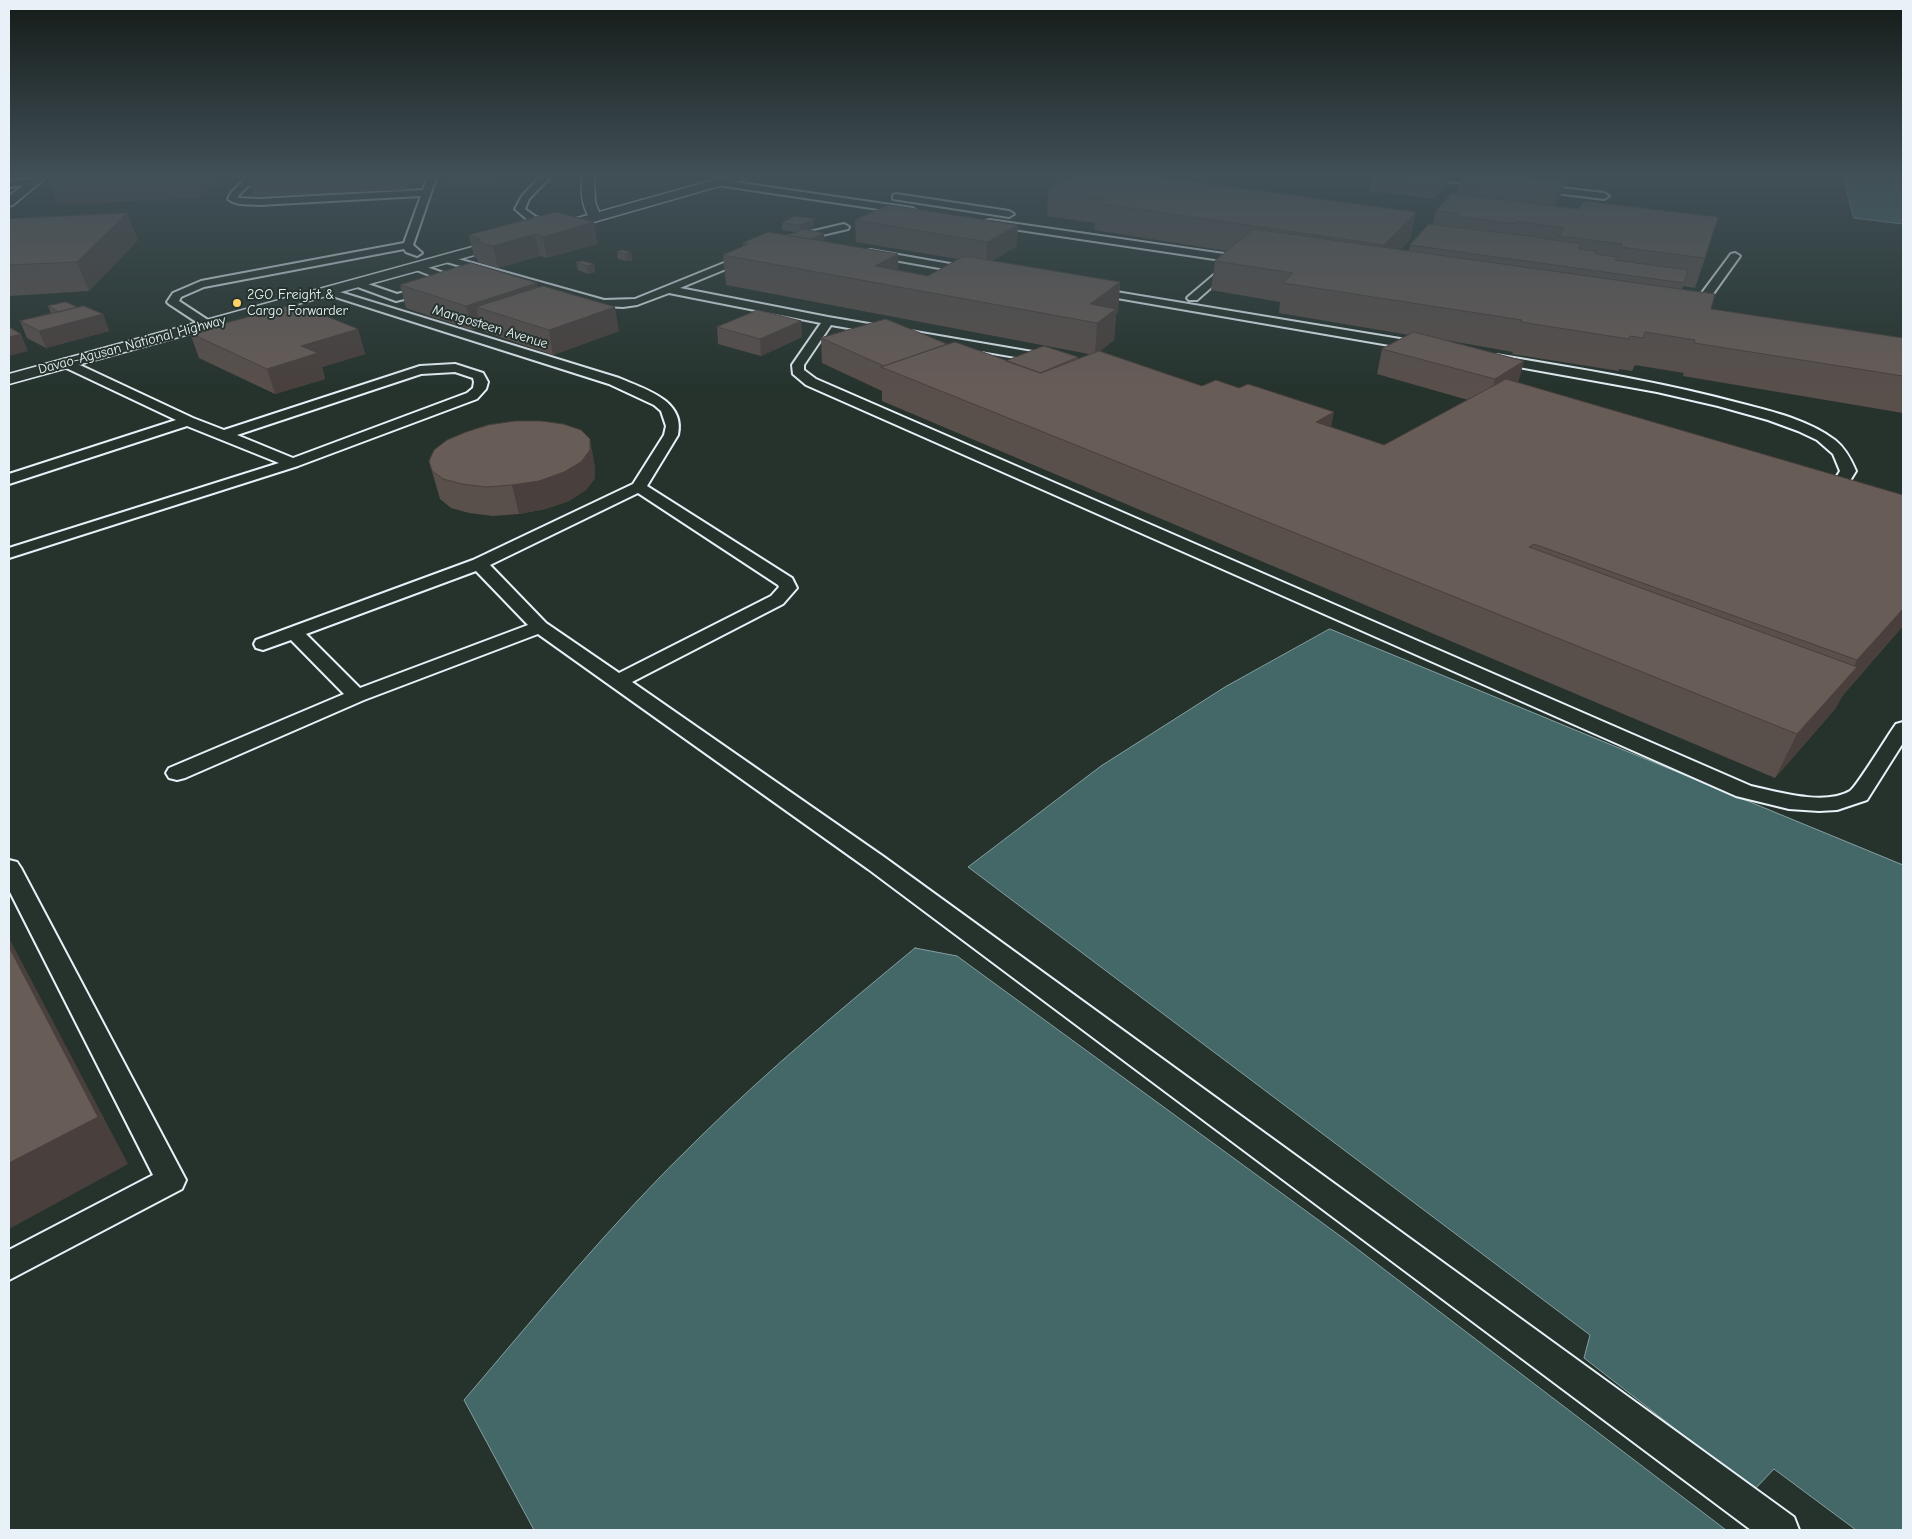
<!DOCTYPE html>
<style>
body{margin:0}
#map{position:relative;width:1912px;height:1539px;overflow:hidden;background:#26332d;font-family:"Comic Neue",sans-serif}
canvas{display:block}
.frame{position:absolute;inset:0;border:10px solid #e8f1f8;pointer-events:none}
</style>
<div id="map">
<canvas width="1912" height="1539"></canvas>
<div class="frame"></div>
</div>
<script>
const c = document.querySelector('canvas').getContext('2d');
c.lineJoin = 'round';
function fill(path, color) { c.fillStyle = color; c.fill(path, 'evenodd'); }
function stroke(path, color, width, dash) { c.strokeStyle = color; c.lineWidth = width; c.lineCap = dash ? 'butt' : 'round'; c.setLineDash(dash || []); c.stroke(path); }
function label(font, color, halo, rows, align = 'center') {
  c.font = font + ' "Comic Neue",sans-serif'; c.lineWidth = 4; c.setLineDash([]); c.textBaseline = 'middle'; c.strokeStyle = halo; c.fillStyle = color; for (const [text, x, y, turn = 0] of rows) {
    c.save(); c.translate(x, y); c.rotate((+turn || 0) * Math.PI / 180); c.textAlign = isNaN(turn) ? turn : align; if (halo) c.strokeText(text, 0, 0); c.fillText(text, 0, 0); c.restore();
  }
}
const water = new Path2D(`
 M1843,175H1903V224L1854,218Z
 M1330,629L1903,865V1530H1856L1774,1469L1754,1490L1584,1358L1590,1335L968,867L1101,766L1225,687Z
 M915,948L957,956L1343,1238L1726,1530H534L464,1400C540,1311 614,1220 699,1138C767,1071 841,1009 915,948Z`);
fill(water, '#436867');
stroke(water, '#859fa1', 1);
const lane = new Path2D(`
 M249,175H259L238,196L239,198L259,199L423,190L428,175H437L413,245L422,253L417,256L406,252L404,249L204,287L181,297L179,301L214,324L212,327H204L169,304L167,302L173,293L201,281L404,243L421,196L259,205C249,204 236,206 228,199L231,193Z
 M542,175H552L529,199L525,209L536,217L563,225V229L559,230L529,221L515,209L522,196Z
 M1416,175H1447L1489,180L1494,183L1489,186L1420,178Z
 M35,179L38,180V184L9,187V181Z
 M720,180L912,208L917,211L912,214L717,185V181Z
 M1534,185L1604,193L1609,196L1604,199L1531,190V186Z
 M896,194L1009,211L1014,214L1009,217L893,199V195Z
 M990,220L1224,254L1240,262L1197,300H1189L1187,298L1189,296L1228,263L1221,260L986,225V221Z
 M844,224L849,227L848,229L792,242L787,239L788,237Z
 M870,250L973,268L978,271L973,274L866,255L865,253Z
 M751,252L755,253L756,255L755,257L680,288L828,317L1050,355L1056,359L1050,363L831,325L804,365V370L816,379L1751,786C1778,792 1824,806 1850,791C1857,786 1888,735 1896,724L1903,722V743L1867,800L1837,810L1819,811L1789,809L1736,796L806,385L793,374L792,365L821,323L669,293L637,305L623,307L603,306L443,261L442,259L447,256L604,300L635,299Z
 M1735,253L1740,256L1695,319H1687L1685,316L1687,313L1731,254Z
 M418,264L455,277L459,282L454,287L396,301L355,286L353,284L359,281L397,294L447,282L414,269L413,267L414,265Z
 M1092,288L1424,343L1430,347L1424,351L1088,293L1086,291L1088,289Z
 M330,289L619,378C644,389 686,400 678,435L647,486L792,578L797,588L783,604L632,682L884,857L1794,1517L1799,1530H1751L868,869L538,634L364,700L185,778L177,780L169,778L166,773L169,768L344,694L291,640L263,650L256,648L254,644L256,640L473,560L633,484L664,435L666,426L661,411L654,405L609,384L326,294L324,292L326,290ZM638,493L778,585L779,587L771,596L619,673L546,623L490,565ZM476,571L528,625L360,688L306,634Z
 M1496,355C1579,369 1662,382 1743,404C1774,412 1808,420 1835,440C1845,448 1851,459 1856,471L1835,505H1823L1821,502L1840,471L1833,454L1817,440L1798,431L1768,420L1718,406L1657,392L1491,362L1490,359L1491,356Z
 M67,359L193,418L224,430L420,366L455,364L483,373L488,382L486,389L477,399L298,466L9,558V548L279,463L187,426L9,484V474L176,420L62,366L61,363L62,360ZM455,372L473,378L474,382L473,388L467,393L293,458L237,435L421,374Z
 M9,860L17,862L21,868L186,1180L182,1189L9,1280V1250L153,1175L9,890Z`);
const street = new Path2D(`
 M36,175H49L13,205L9,206V196Z
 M582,175H594L595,202L601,217L599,220H591C581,206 581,192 582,175Z`);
const primary = new Path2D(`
 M732,175H752L751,177L555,233L550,234L543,230L545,227Z
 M509,237L516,241L514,244L9,384V374Z`);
stroke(lane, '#e8f1f8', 4);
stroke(street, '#e8f1f8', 3);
stroke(primary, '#e8f1f8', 3);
fill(lane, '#26332d');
fill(street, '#26332d');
fill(primary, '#26332d');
fill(new Path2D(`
 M247,175H415L406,190L253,196Z
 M1375,175H1448L1445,187L1435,199L1370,191L1372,178Z
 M1564,182L1559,201L1556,206L1705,258L1695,288L1683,286L1682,290L1711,309L1903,338V413L1683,376L1684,373L1635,365L1632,371L1619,369V371L1512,354L1513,352L1445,340L1518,383L1903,626L1843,695L1835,709L1775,778L882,401V391L822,363L821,338L947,344L1006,361L1078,357V359L1089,354L726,285L723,255L743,247V243L789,236L797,232L782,230V223L814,226L806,230L825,242L898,270L928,276L958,259L856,242L855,220L1017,246L992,261L1120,282L1118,312L1116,314L1114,340L1100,351L1202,386L1331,427L1384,445L1468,400L1377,374L1382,349L1409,335L1279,313L1280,302L1211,290L1215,261L1227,251L1094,230L1095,223L1047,216L1048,189L1416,212L1410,239L1400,250L1409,251L1410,245L1433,225L1436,211L1457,194L1460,183Z
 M127,213L138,240L89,291L9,296V219Z
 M594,222L597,244L547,258L540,256L498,268L478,262L477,258L474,257L469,235Z
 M617,252H631L632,260L626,261L618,259Z
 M576,262L594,264L595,272L588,274L578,270Z
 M400,285L538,287L619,331L553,355L482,331L481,327L472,330L406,308Z
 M48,306L77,307L103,314L109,331L46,348L27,338L20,321L51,314Z
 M801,321L802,337L761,356L718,344L717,327Z
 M358,329L365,354L322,367L325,379L275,394L199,358L190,333Z
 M429,461L595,467V478L586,490L569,501L545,509L519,514L493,516L469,513L451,508L440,499Z`), '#594f4b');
fill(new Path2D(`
 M131,175H223L198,198L58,205L48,180Z
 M403,175H415L406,190Z
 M449,175H499L498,182L451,184Z
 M1447,175H1448L1445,187L1435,199L1438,186Z
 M1564,182L1559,201L1551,214L1556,194Z
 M1416,212L1410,239L1378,274L1384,245Z
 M127,213L138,240L89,291L77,262Z
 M814,219V226L801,233L800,225Z
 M594,222L597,244L547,258L543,237Z
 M1018,225L1017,246L986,264L987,242Z
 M824,233L825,247L793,248Z
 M535,234L540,256L498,268L493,246Z
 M631,252L632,260L626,261L625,254Z
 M898,254L899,284L875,266Z
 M594,264L595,272L588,274L587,266Z
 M1120,282L1118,312L1116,314L1114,340L1095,355L1097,323L1090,304Z
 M537,283L542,306L476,307L481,327L472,330L466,306Z
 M615,307L619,331L553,355L549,330Z
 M103,314L109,331L46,348L39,331Z
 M801,321L802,337L761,356L760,339Z
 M358,329L365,354L322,367L325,379L275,394L267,369L301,346Z
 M21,334L28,351L9,356V337Z
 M1524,361L1517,387L1488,405L1495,379Z
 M1334,412L1327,448L1316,422Z
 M590,439L595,467V478L586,490L569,501L545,509L519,514L512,485Z
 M1903,609V626L1843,695L1835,709L1775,778L1797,734L1850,675L1857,660Z
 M9,938L128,1164L9,1229Z`), '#49403d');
const building = new Path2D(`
 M53,175H131L48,180Z
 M1074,175H1144L1416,212L1384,245L1096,203L1106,198L1048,189Z
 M1375,175H1447L1438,186L1372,178Z
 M1466,175H1512L1564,182L1556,194L1460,183Z
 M1452,193L1579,209L1584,201L1718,217L1705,258L1620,247L1622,244L1559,236L1564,228L1516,221L1515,224L1457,216L1459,214L1436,211Z
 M1465,193L1541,203L1540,204L1464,195Z
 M889,205L1018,225L987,242L855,220Z
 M556,212L594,222L543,237L535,234L493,246L473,240L480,239L469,235Z
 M127,213L77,262L9,265V219Z
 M795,216L814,219L800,225L782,223Z
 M1429,224L1528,236L1581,244L1579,249L1597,251L1595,254L1617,257L1615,260L1688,270L1684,283L1410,245Z
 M803,229L824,233L811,239L789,236Z
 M1254,229L1715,294L1711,309L1903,338V376L1694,343L1695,340L1645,332L1643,338L1630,336L1629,339L1521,322L1522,320L1283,283L1293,273L1215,261Z
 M768,232L898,254L875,266L928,276L964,256L1120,282L1090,304L1116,309L1097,323L723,255L748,244L743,243Z
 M622,250L631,252L625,254L617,252Z
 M583,261L594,264L587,266L576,262Z
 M471,263L537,283L466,306L400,285Z
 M543,286L615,307L549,330L476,307Z
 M66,302L77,307L59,312L48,306Z
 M296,304L358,329L301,346L318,353L267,369L190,333Z
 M84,306L103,314L39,331L20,321Z
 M758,310L801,321L760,339L717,327Z
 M886,319L947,344L884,366L821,338Z
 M9,327L21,334L9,337Z
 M1414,332L1524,361L1495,379L1382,349Z
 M955,342L1041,373L1099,351L1202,386L1216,380L1239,388L1248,384L1334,412L1316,422L1384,445L1506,379L1903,495V609L1857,660L1534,544L1529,547L1857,667L1797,734L881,367Z
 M1044,346L1078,357L1040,373L1006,361Z
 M515,421H541L563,424L581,430L590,439V450L581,462L564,472L539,481L512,485L486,487L462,484L443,479L432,471L429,461L434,450L447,440L466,432L488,425Z
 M9,947L98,1117L9,1163Z`);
fill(building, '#685c57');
stroke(building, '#49403d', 1);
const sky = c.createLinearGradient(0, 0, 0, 391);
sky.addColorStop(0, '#151c19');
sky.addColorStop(0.45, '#415057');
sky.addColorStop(1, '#41505700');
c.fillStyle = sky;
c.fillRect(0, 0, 1912, 391);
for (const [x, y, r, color] of [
 [237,303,5,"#ffd166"]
]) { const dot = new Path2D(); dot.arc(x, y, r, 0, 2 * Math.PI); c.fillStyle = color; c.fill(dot); stroke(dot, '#26332d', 2); }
label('14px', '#e8f1f8', '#26332d', [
 ["2GO Freight &",247,295],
 ["Cargo Forwarder",247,311]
], 'left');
label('14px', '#e8f1f8', '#26332d', [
 ["Mangosteen Avenue",490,327,17],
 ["Davao-Agusan National Highway",132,345,-15]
]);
</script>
